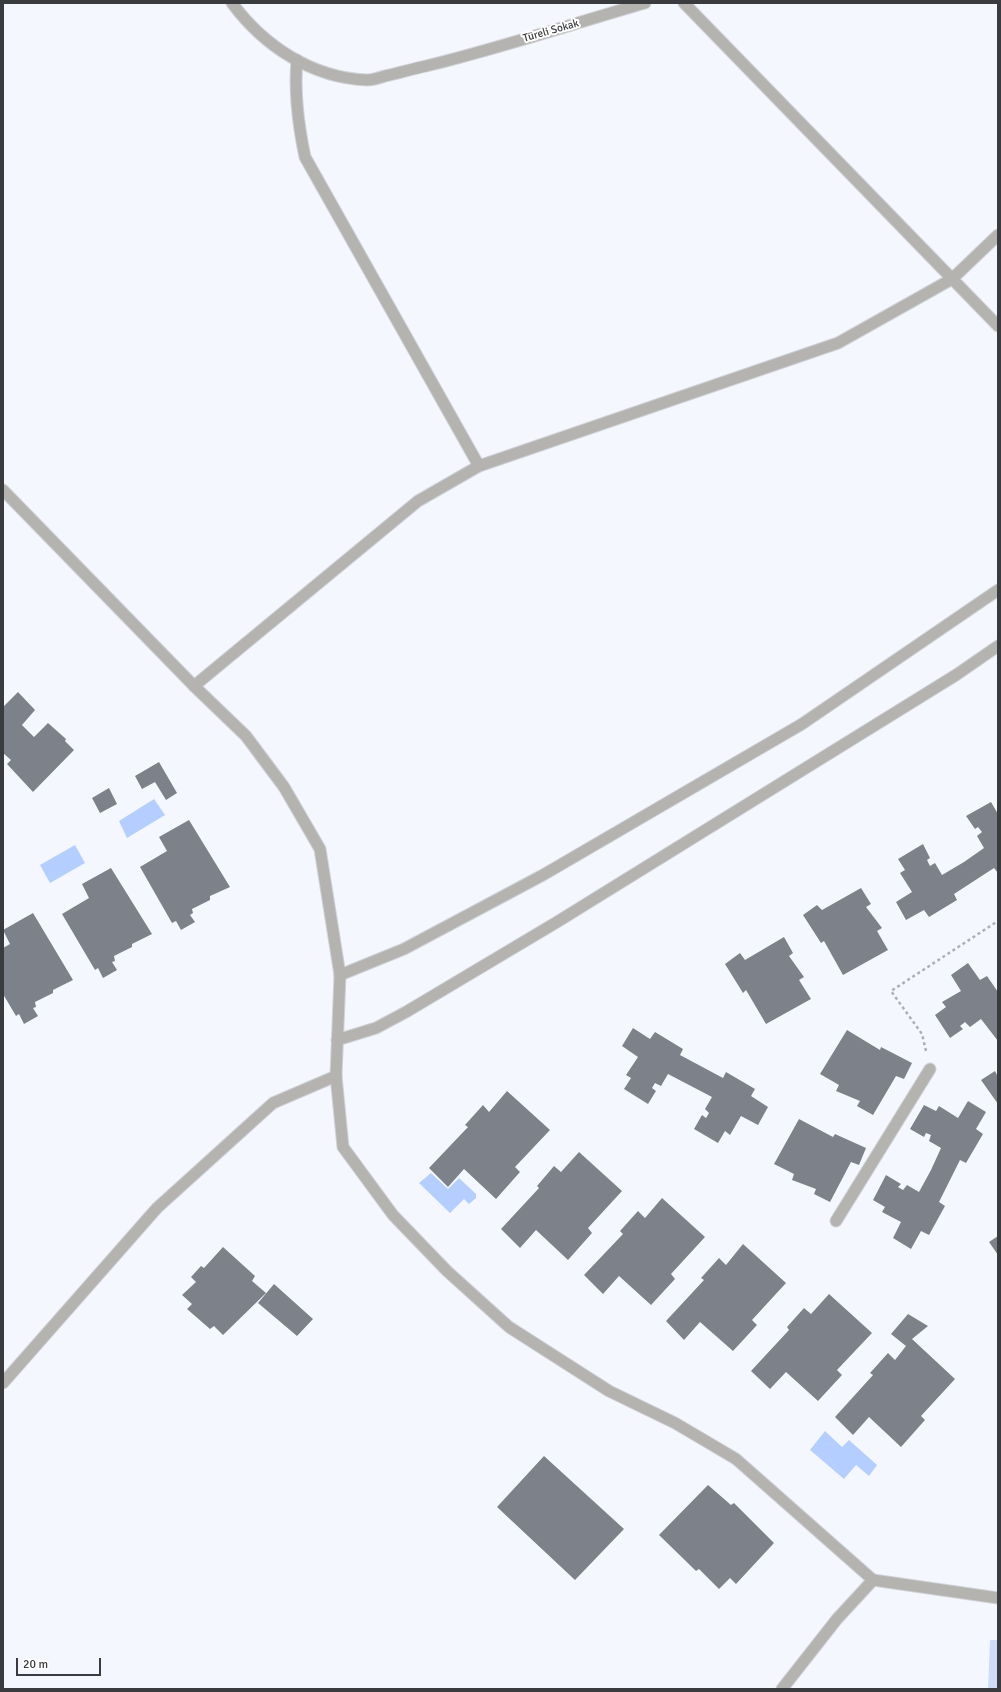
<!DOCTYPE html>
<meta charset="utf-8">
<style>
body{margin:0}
#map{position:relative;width:1001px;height:1692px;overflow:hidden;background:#f4f8fe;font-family:Signika,sans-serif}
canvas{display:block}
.frame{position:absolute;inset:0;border:4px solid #3a3b3e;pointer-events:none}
.scale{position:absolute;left:16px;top:1658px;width:85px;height:18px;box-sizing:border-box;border:2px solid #3a3b3e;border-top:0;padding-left:5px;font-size:12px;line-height:14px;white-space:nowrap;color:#3a3b3e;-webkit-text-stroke:3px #fff;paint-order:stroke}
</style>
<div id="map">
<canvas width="1001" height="1692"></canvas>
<div class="frame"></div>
<div class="scale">20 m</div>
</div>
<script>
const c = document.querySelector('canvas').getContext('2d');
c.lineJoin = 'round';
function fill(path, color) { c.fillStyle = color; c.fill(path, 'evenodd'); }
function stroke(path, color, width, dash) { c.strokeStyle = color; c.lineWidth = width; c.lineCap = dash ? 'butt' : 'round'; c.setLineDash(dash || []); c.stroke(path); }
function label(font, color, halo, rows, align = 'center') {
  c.font = font + ' Signika,sans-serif'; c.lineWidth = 4; c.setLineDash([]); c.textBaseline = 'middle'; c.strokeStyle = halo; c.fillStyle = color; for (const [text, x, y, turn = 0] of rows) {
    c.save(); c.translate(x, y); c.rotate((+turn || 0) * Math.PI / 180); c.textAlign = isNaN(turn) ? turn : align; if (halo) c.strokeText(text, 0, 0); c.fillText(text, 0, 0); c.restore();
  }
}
fill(new Path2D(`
 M990,1640H998V1689H988Z`), '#ccdcf9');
fill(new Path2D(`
 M154,799L165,815L127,838L119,821Z
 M75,845L85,863L50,883L40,865Z
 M431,1173L448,1189L459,1178L476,1194V1198L469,1204L464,1199L450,1213L419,1183Z
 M825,1431L842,1447L849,1440L877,1465L869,1476L856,1465L844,1479L810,1450Z`), '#b3ceff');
fill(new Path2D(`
 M18,692L35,710L22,725L34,737L48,723L66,739L65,741L74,750L33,792L7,764L11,760L3,753V707Z
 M159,762L177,793L166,800L155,782L142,789L135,776Z
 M109,788L117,804L100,813L92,798Z
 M991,802L998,814V873L994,868L954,894L957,900L929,917L924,910L906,920L896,902L912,892L900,873L905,870L898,859L923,844L930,858L927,860L930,866L935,863L942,875L964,862L984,848L977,836L982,832L978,827L975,829L966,816Z
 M189,820L230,887L210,896V900L192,909L193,913L190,915L195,922L181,930L176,921L172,923L140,867L167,851L159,837Z
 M111,868L152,934L132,944V947L114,956L115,961L112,962L117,970L103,978L98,968L95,970L62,914L89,898L82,884Z
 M861,888L871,904L866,907L882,928L877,931L888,950L843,975L824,941L821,943L803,915L817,905L822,910Z
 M33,913L73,980L53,990V993L35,1002L36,1007L33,1008L38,1016L24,1024L19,1014L16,1016L3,994V948L10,944L3,930Z
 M784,937L793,953L789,956L804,977L799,980L811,999L766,1024L746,990L743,993L725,964L740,953L745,960Z
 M968,963L980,980L987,976L998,992V1041L981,1019L970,1027L965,1022L960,1026L963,1029L950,1038L935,1015L946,1007L942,1002L961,991L951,975Z
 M633,1028L650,1039L655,1032L683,1049L680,1055L723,1078L726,1072L755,1089L751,1096L768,1107L758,1125L741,1116L730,1135L725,1131L718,1143L694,1129L702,1115L706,1118L709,1113L705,1109L712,1097L668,1074L661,1086L655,1083L652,1088L656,1091L648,1104L624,1089L631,1078L626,1075L638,1057L622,1046Z
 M847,1030L880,1050L881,1047L912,1063L904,1079L896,1076L873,1115L857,1106L860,1101L836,1091L839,1085L820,1074Z
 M995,1071L997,1075L998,1074V1104L981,1080Z
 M507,1091L550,1130L515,1167L520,1172L496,1199L464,1169L448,1187L429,1168L468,1127L465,1125L483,1105L489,1112Z
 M968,1101L986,1112L976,1129L983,1134L966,1163L960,1160L939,1202L945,1206L929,1235L921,1231L911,1249L893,1238L901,1222L882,1212L885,1207L873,1200L886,1175L901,1184L898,1187L903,1190L907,1185L919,1192L931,1170L941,1148L929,1141L931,1135L926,1133L924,1137L910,1129L924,1105L936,1111L939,1106L958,1118Z
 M799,1119L833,1137L835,1134L866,1148L859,1165L851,1162L830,1202L814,1194L816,1189L792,1180L794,1174L774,1164Z
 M579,1152L622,1191L588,1228L592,1233L568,1260L536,1230L520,1248L501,1229L539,1188L537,1186L554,1166L561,1172Z
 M662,1198L705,1237L671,1274L675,1279L651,1305L619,1276L603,1294L584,1275L623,1234L620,1231L638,1211L645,1218Z
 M998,1236V1255L989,1242Z
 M743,1244L786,1283L752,1320L757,1325L733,1351L700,1322L684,1340L666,1321L704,1280L701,1278L719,1258L726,1265Z
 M223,1247L255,1276L252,1281L266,1293L223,1335L214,1326L210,1329L187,1309L192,1304L182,1295L196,1282L191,1277L201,1266L204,1268Z
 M274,1284L313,1319L297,1336L258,1303Z
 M829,1294L872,1333L837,1370L842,1375L818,1401L786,1372L770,1389L751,1371L789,1330L787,1327L804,1308L811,1314Z
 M908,1314L928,1326L912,1339L955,1379L921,1416L925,1420L901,1447L869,1417L853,1435L835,1417L873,1375L870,1373L888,1353L895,1360L906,1346L891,1334Z
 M544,1456L624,1529L575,1580L497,1507Z
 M708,1485L731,1505L734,1503L774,1543L736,1584L730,1578L719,1589L699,1569L696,1571L659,1535Z`), '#7d8189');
const service = new Path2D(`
 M297,60C294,93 298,124 305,157L479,466
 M836,1221L930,1069`);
const minor = new Path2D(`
 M232,3C264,46 312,78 367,80C373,80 379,78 385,76C399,73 412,69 426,66C500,48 572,24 645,3
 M684,3L998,326
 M194,686L418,501L479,466L838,343L952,279L998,235
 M340,975L404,949L543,875L802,724L998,590
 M337,1040L376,1028L406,1012L557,922L956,675L998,646
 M3,1383L157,1208L273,1103L336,1076
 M782,1689L837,1619L873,1580L998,1598`);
const tertiary = new Path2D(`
 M3,490L194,686L246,736L284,787L320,849L340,975L336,1076L343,1147L393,1215L447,1271L509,1327L609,1391L675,1423L736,1459L873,1580`);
stroke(service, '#cfd2d8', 13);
stroke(minor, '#cfd2d8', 13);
stroke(tertiary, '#cfd2d8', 13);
stroke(new Path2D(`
 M926,1051L922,1034L891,991L998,921`), '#acafb4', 2.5, [3, 3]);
stroke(service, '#b4b3af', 11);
stroke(minor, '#b4b3af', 11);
stroke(tertiary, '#b4b3af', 11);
label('11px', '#3a3b3e', '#fff', [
 ["Türeli Sokak",551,31,-16]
]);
</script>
